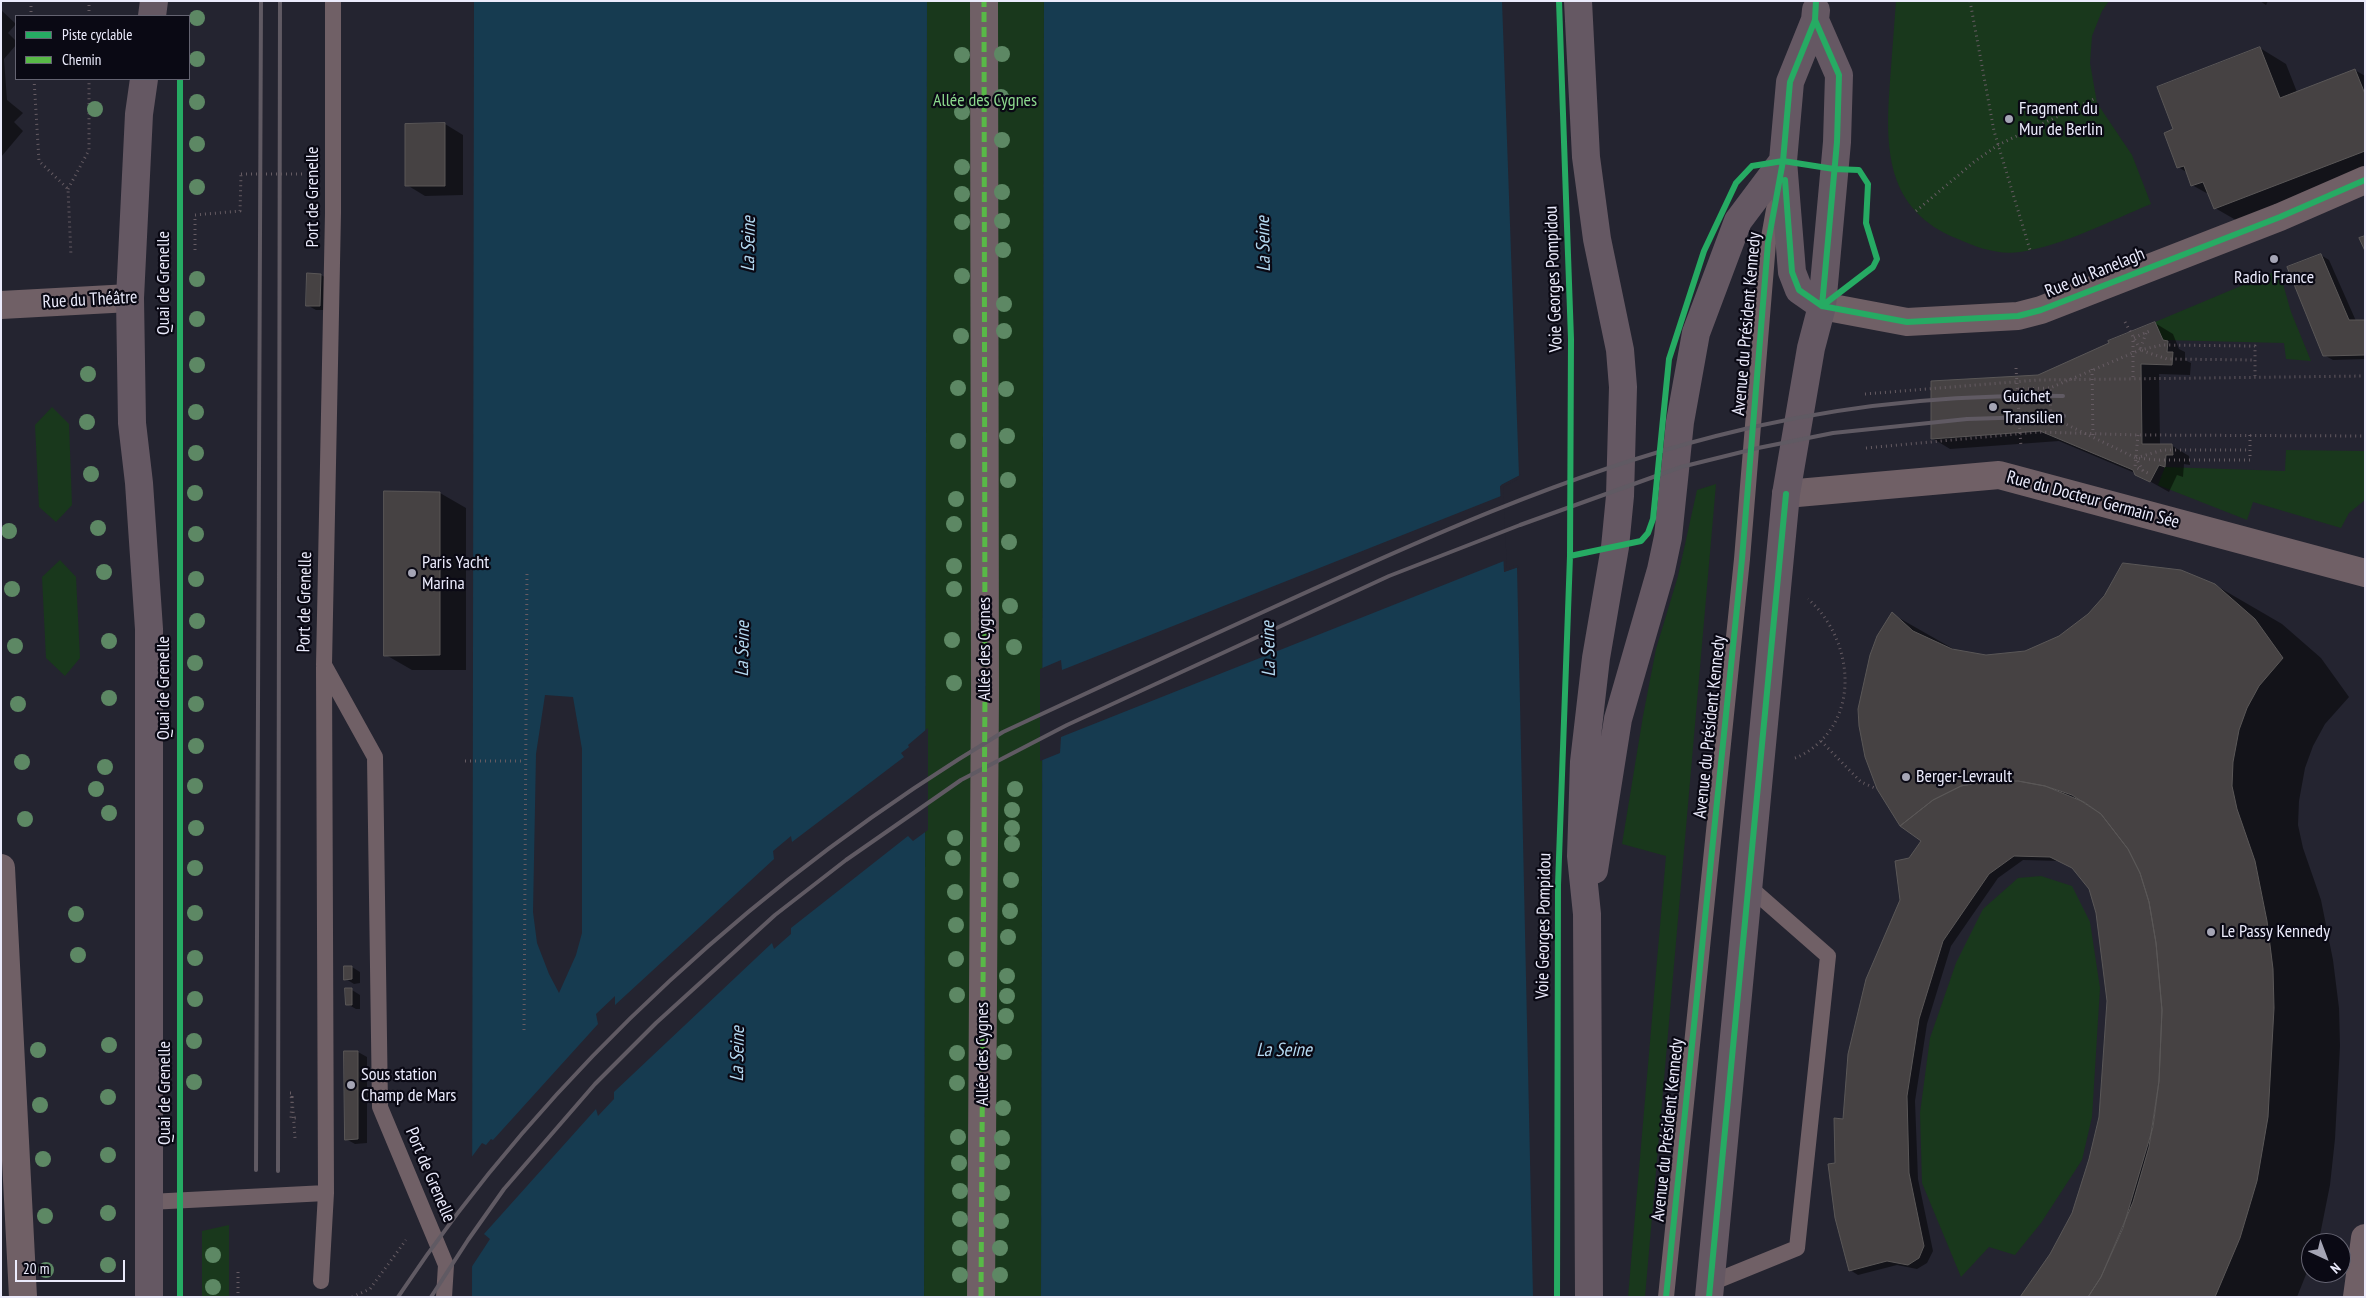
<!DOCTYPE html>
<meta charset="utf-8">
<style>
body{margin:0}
#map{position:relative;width:2366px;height:1298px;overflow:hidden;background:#242430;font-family:"PT Sans Narrow",sans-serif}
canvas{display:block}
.frame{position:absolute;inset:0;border:2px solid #ebebfc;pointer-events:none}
.legend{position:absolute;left:15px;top:15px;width:175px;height:65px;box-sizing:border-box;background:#0a0914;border:1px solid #646371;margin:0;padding:6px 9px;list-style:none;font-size:15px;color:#ebebfc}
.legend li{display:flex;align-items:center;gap:10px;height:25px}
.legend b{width:25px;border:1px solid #646371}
.north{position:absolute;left:2301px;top:1233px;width:50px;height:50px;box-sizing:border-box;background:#0a0914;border:1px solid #646371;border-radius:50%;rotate:137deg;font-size:14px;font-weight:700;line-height:20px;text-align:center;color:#ebebfc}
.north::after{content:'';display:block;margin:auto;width:18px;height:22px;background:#a5a5b5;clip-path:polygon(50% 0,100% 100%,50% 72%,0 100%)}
.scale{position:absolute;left:15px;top:1260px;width:110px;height:22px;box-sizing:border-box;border:2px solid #ebebfc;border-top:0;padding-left:6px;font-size:15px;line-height:18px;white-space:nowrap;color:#ebebfc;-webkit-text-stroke:4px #0a0914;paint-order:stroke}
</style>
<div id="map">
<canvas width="2366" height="1298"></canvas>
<div class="frame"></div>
<ul class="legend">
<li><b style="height:6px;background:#26ab63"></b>Piste cyclable</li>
<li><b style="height:6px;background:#58b947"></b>Chemin</li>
</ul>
<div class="north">N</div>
<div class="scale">20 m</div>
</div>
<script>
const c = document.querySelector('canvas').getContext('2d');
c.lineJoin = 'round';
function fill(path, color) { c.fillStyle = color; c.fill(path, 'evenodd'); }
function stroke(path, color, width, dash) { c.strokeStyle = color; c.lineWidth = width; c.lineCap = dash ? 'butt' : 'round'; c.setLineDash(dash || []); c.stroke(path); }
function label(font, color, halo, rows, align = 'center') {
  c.font = font + ' "PT Sans Narrow",sans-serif'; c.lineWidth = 4.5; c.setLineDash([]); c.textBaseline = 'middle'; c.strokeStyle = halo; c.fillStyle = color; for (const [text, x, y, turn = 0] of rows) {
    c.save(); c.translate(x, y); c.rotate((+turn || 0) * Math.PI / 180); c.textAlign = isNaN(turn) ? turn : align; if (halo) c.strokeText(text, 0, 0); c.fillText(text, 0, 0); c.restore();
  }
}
fill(new Path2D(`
 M927,1H1044L1041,1297H924Z
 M1896,1H2109L2102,11L2092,36L2090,63L2097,103L2132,155L2151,204C2112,220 2062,246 2020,252C1998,255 1978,248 1958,239C1885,210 1885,148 1890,81C1892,54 1894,28 1896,1Z
 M2279,270L2291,312L2311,361L2286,359L2284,343L2163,340L2155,322Z
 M52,407L69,424L72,505L56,522L39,507L35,425Z
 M2286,450L2365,451V500L2349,513L2341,528L2253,502L2247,520L2158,485L2165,467L2285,471Z
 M1716,484L1645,1297H1628L1666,856L1622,844L1643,716L1656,649L1678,576L1697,490Z
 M60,560L76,577L80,658L65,676L46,658L42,577Z
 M2041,876L2072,886L2090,922L2100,988L2092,1117L2082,1160L2041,1223L2015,1255L1989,1247L1961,1277L1922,1183L1920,1113L1930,1038L1956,963L1983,909L2018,878Z
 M229,1225V1297H202V1231Z`), '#19381c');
fill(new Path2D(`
 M474,1H927L924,1297H472Z
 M1044,1H1502L1519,476L1500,486L1504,572L1517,567L1533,1297H1041Z`), '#163b50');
fill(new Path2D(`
 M1522,474L1520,478L1503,487L1507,569L1516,565L1519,567L1504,572V561L1061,737L1060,753L1040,761V669L1061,660L1062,670L1501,496V485Z
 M545,695L573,697L582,749V933L576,955L559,993L549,974L537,943L533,912L536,754Z
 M928,728V830L913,841L908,836L791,928V934L774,949L772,943L614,1092V1099L598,1116L596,1109L484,1234L490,1239L471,1268V1158L482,1143L486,1145L491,1139L493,1140L598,1024L596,1014L615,996V1005L774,859L773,851L791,836L792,842L904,757L901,753L909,747L908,745Z`), '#242430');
fill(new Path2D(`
 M2260,1H2268L2266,5Z
 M1,10L16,24L8,33L16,41V45L4,59L7,100L23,113L14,122L23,131L1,157Z
 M2260,48L2286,64L2297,92L2355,70L2365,76V176L2241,223L2215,208L2210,195L2192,185L2188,173L2178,167L2175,130Z
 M445,124L463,135V195L425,196L407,185Z
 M2321,255L2329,260L2356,321H2365V359L2333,360L2324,355Z
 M308,274L321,275L330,280L328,310H316L307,305Z
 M2155,323L2173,334L2179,349L2185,352V360L2191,363L2190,375L2159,374L2160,445H2171L2189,456L2190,465L2184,464L2183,477L2177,475L2169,492L2135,473L2059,441L1950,449L1932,438L2039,376Z
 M440,493L466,508V670H412L386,655Z
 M2215,585L2282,624L2321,658L2349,697L2325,724L2313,746L2305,768L2299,801L2298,825L2303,848L2321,900L2333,960L2339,1008L2340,1046L2335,1139L2330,1185L2319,1240L2317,1243H2311V1262L2297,1297H2022L2051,1255L2073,1214L2090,1160L2100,1117L2108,1001L2098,913L2090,888L2073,868L2060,861L2023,860L1998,878L1951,946L1927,1024L1915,1101L1918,1179L1933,1251L1927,1263L1917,1269L1897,1265L1858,1275L1850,1270L1837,1164L1845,1120L1910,859L1923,841L1892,614L1957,651L1986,656L2025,652L2045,645L2075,627L2105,596Z
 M352,967L360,972V983L354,984L346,979Z
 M352,990L360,995V1009H356L347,1004Z
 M346,1052H358L367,1057V1143L355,1144L346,1139Z`), '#0007');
const building = new Path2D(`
 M2260,47L2280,98L2355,69L2365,94V151L2214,209L2203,182L2191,186L2184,166L2177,168L2164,133L2173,129L2157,87Z
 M445,123V186H405V124Z
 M2365,236V251L2359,238Z
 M2321,254L2349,320H2365V355L2323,356L2287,267Z
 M307,273L321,274L320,306H306Z
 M2155,322L2163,340L2168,341L2167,352H2173L2172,365L2141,364L2142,444H2172L2173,455H2166L2165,467L2159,465L2150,482L2135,475L2133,470L2040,431L1931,439V381L2038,375L2109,343L2108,341Z
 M384,491L440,492V655L384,656Z
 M2123,563L2181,570L2215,584L2255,619L2283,658L2259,686L2247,708L2239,730L2233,762L2232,786L2237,809L2255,861L2267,921L2273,969L2274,1008L2268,1117L2257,1181L2240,1238L2215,1297H2088L2101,1277L2133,1202L2149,1147L2159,1081L2162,1010L2156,943L2149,902L2140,873L2128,849L2101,814L2084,802L2045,786L2018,781L1977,783L1961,786L1933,800L1900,826L1877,789L1865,757L1859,726L1858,709L1870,655L1877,636L1892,612L1913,631L1952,649L1986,655L2025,651L2059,636L2088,614L2104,596Z
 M2018,781L2045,786L2072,795L2101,814L2128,849L2140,873L2149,902L2156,943L2162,1010L2159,1081L2153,1127L2123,1228L2101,1277L2088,1297H2020L2050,1254L2072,1213L2089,1159L2099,1117L2107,1001L2096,913L2089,889L2072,868L2050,857L2014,856L1989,874L1943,941L1919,1019L1907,1096L1909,1173L1924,1246L1919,1258L1908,1265L1887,1261L1849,1271L1835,1218L1828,1164L1835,1163L1834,1118L1843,1119L1848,1054L1866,979L1900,900L1895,861L1909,858L1921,841L1900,826L1933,800L1961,786L1977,783Z
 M344,966H352V979L344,980Z
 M345,988H352V1005H346Z
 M344,1051H358V1139L345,1140Z`);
fill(building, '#464243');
stroke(building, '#5a5757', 1);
stroke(new Path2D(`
 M31,1V16
 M1970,1L1994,131L2030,250
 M89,16V1
 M34,79L39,161L68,189L71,256
 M68,189L89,150V79
 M1916,211L1974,162L1998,145L2096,98
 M195,250V215L240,211L241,174
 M164,252L172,251
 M2125,322L2140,349
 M2146,333L2140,350L2167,359L2255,360
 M2016,368L2021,447
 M2092,369L2093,439
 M2133,377V338L2152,330
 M2018,389L2050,388
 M1865,394L2038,380L2365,376
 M2019,419L2051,417
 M2138,435L2135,467L2148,473
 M2250,435V460H2158L2136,458L2051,417L2050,388L2140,350L2162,345L2255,346V376
 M1866,448L2038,432L2138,435L2365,436
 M2143,471L2136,458L2163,450H2250
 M1821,741L1861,782L1877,789
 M1795,758C1807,754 1820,743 1828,733C1859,693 1845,631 1808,599
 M465,761H525
 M524,1030L527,570
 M292,1097V1093H290L292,1100L291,1118H296
 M238,1272V1297
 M352,1297L370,1289L406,1240`), '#655b62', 3, [1, 4]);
stroke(new Path2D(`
 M333,1V213L324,665L375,757L380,1107L446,1265L444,1297
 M324,667L326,1193
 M149,1202L326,1193L321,1281
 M1711,1283L1797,1248L1828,956L1747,885
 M1666,1297L1742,559L1768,243L1777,193`), '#706066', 16);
stroke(new Path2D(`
 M1,305L130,298
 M1822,306L1907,322L2018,316L2041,310L2280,217L2365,180
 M1786,494L1999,475L2365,573
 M1,868L23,1297
 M981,1297L985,690L984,1
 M2357,1297L2365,1238`), '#706066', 28);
stroke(new Path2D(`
 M1578,1L1586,157L1597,239L1620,350L1623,387L1620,496L1615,547L1596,658L1584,762L1581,856L1587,914L1589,1297
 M1816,10L1815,20L1790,82L1783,161L1792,272L1799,290L1822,306
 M152,16L154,1
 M144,79L139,114L130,298L132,423L139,483L149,629V1297
 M1594,870L1618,719L1661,570L1668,537L1680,422L1696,333L1738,221L1783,161
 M1709,1297L1786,494L1811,348L1822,306L1837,142L1839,75L1815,20`), '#655863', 28);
stroke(new Path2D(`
 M256,1170L261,1
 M278,1171L280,1
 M398,1297C551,1067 767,873 1003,732C1093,690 1184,648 1274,607C1418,541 1563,475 1716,436C1828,407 1948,394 2063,396
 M431,1297L468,1240L504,1189L595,1084L656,1023L775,915L846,860L961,780L1067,725L1389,576L1520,525L1681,467L1758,448L1833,433L1967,419L2064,416`), '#605a63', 4);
stroke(new Path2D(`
 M241,174H305
 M292,1097L295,1138`), '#655b62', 3, [1, 4]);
stroke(new Path2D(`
 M981,1297L985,690L984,1`), '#58b947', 5, [10, 5]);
stroke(new Path2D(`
 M1815,20L1839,75L1837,142L1822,306
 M180,79V1297
 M1785,180L1792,272L1799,290L1822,306L1907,322L2018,316L2041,310L2280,217L2365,180
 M1570,556L1641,541L1648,533L1653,519L1669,359L1704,251L1736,183L1752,166L1783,161L1834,169L1859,170L1868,184L1866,223L1877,259L1873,267L1822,306
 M1557,1297L1558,885L1570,556L1571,339L1559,1
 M1666,1297L1742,559L1768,243L1783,161L1790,82L1815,20L1816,1
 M1709,1297L1786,494`), '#26ab63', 6);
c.fillStyle = '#5d8864';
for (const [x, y] of [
 [197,18],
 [1002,54],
 [962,55],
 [197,59],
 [1001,97],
 [197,102],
 [95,109],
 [962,112],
 [1002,140],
 [197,144],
 [962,167],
 [197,187],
 [1002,192],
 [962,194],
 [1002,221],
 [962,222],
 [1003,250],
 [962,276],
 [197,279],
 [1004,304],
 [197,319],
 [1004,331],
 [961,336],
 [197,365],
 [88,374],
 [958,388],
 [1006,389],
 [196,412],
 [87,422],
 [1007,436],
 [958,441],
 [196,453],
 [91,474],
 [1008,480],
 [195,493],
 [956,499],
 [954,524],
 [98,528],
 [9,531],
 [196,534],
 [1009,542],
 [954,566],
 [104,572],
 [196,579],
 [12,589],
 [954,589],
 [1010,606],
 [197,621],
 [952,640],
 [109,641],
 [15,646],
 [1014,647],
 [195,663],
 [954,683],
 [109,698],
 [18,704],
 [196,704],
 [196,746],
 [22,762],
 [105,767],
 [195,786],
 [96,789],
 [1015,789],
 [1012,810],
 [109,813],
 [25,819],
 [196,828],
 [1012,828],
 [955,838],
 [1012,844],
 [953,858],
 [195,868],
 [1011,880],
 [955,892],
 [1010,911],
 [195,913],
 [76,914],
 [956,925],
 [1008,937],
 [78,955],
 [195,958],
 [956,959],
 [1007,976],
 [957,995],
 [1007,996],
 [195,999],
 [1006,1016],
 [194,1041],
 [109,1045],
 [38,1050],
 [1004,1052],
 [957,1053],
 [194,1082],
 [957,1083],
 [108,1097],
 [40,1105],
 [1003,1108],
 [958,1137],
 [1002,1138],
 [108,1155],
 [43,1159],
 [1002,1162],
 [959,1163],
 [960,1191],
 [1002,1193],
 [108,1213],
 [45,1216],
 [960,1219],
 [1001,1221],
 [960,1248],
 [1000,1248],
 [213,1255],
 [108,1265],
 [46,1270],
 [960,1275],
 [1000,1275],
 [213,1287]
]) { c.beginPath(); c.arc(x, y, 8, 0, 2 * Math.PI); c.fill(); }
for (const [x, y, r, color] of [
 [2009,119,5,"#a5a5b5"],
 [2274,259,5,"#a5a5b5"],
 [1993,407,5,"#a5a5b5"],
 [412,573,5,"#a5a5b5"],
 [1906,777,5,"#a5a5b5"],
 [2211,932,5,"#a5a5b5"],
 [351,1085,5,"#a5a5b5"]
]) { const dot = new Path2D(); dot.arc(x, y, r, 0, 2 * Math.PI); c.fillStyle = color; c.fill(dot); stroke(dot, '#0a0914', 2); }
label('18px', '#8cd98e', '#0a0914', [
 ["Allée des Cygnes",985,101]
]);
label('18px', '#ebebfc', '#0a0914', [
 ["Fragment du",2019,109],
 ["Mur de Berlin",2019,130],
 ["Radio France",2274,278,"center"],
 ["Guichet",2003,397],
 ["Transilien",2003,418],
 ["Paris Yacht",422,563],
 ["Marina",422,584],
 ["Berger-Levrault",1916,777],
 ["Le Passy Kennedy",2221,932],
 ["Sous station",361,1075],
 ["Champ de Mars",361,1096]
], 'left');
label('18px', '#ebebfc', '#0a0914', [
 ["Port de Grenelle",313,197,-90],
 ["Rue du Ranelagh",2095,273,-22],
 ["Voie Georges Pompidou",1554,279,-92],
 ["Quai de Grenelle",164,283,-90],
 ["Rue du Théâtre",90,300,-3],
 ["Avenue du Président Kennedy",1747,324,-85],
 ["Rue du Docteur Germain Sée",2093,500,15],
 ["Port de Grenelle",305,602,-89],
 ["Allée des Cygnes",985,649,-90],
 ["Quai de Grenelle",164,688,-90],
 ["Avenue du Président Kennedy",1710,727,-84],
 ["Voie Georges Pompidou",1544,926,-89],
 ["Allée des Cygnes",983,1054,-90],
 ["Quai de Grenelle",165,1093,-90],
 ["Avenue du Président Kennedy",1668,1130,-84],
 ["Port de Grenelle",430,1175,67]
]);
label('italic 19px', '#b4d9f1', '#0a0914', [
 ["La Seine",749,244,-89],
 ["La Seine",1264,244,-91],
 ["La Seine",743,649,-89],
 ["La Seine",1269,649,-91],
 ["La Seine",1284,1051],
 ["La Seine",738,1054,-89]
]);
</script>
